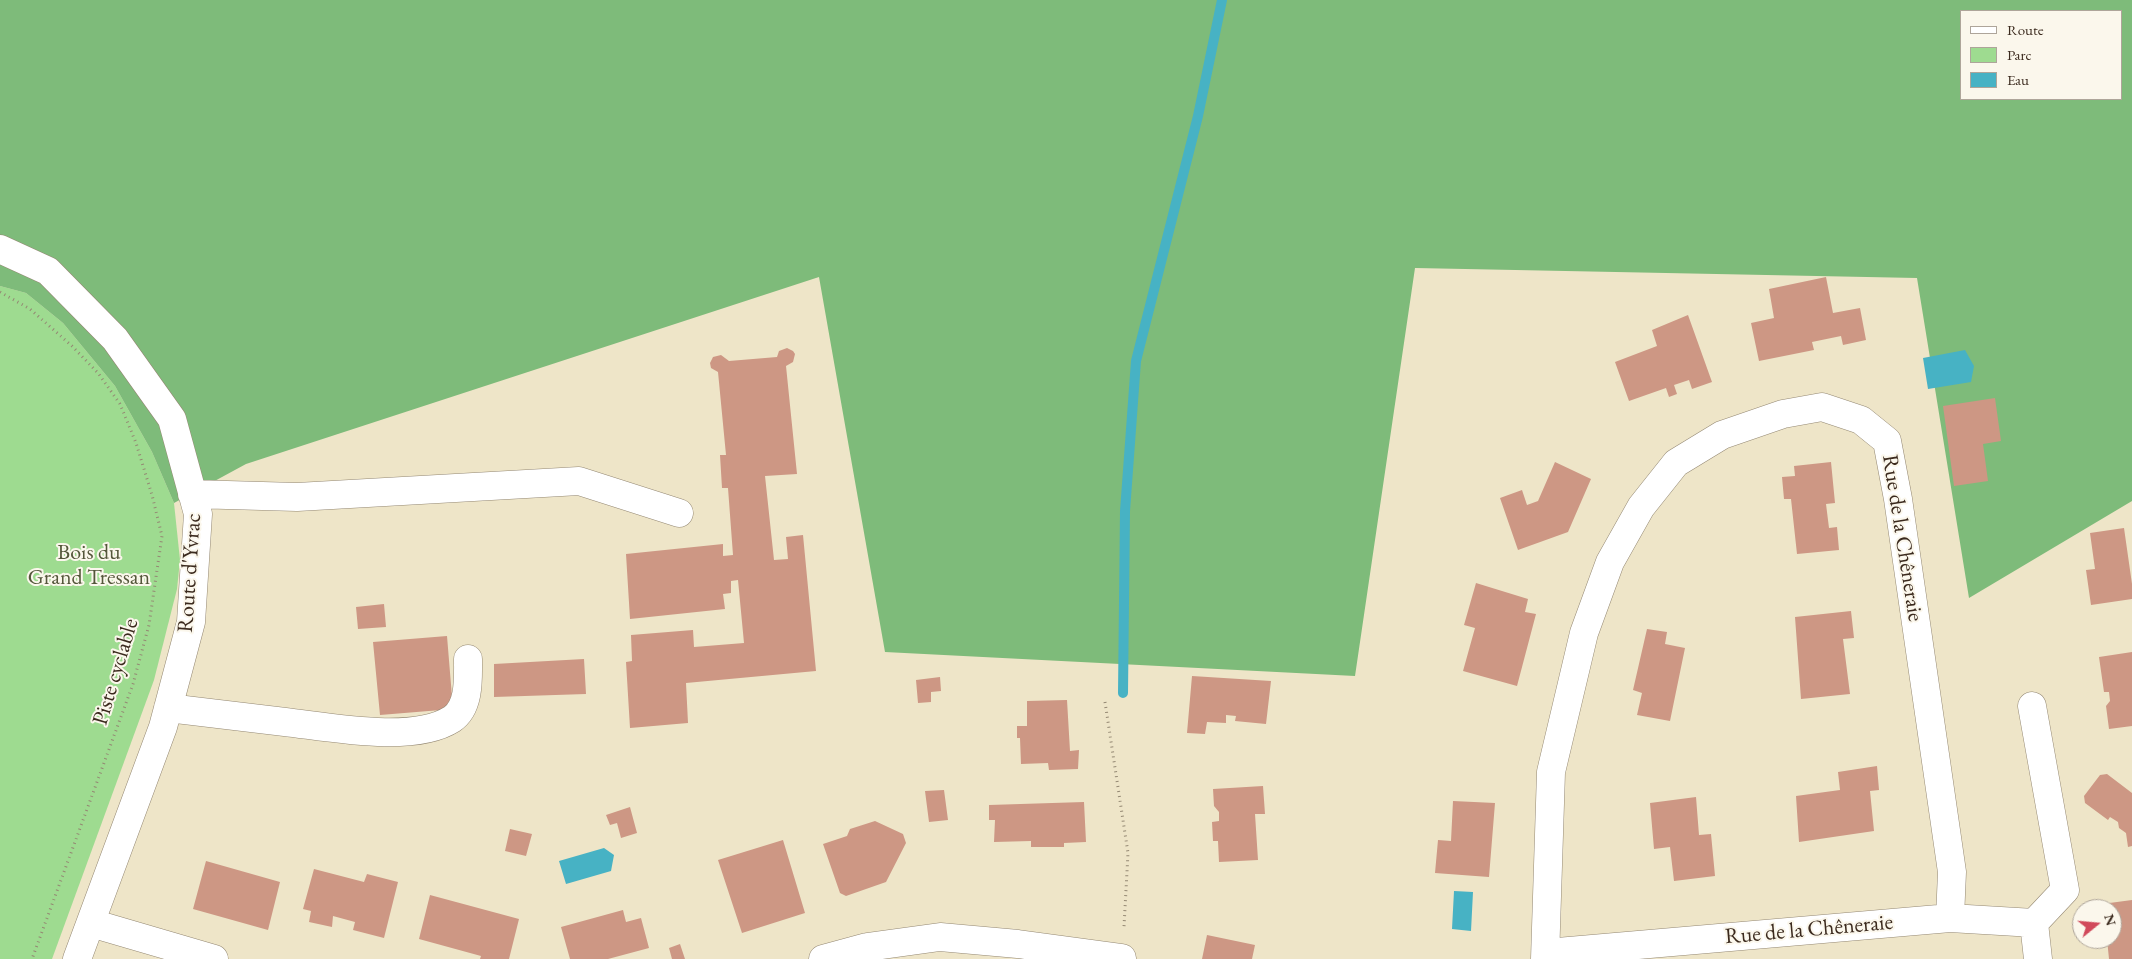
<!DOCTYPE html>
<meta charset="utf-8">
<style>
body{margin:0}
#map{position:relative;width:2132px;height:959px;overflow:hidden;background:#eee5c8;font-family:"EB Garamond",serif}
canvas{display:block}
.legend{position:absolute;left:1960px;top:10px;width:162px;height:90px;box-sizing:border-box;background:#fbf7ec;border:1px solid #aea59a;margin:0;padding:6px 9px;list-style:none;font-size:15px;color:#3b2a1e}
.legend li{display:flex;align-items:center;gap:10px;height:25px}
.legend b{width:25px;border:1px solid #aea59a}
.north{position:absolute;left:2072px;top:899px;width:50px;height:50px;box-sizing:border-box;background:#fbf7ec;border:1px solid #aea59a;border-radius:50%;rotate:73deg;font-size:14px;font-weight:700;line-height:20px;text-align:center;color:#3b2a1e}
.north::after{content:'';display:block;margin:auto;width:18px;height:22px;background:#d1495b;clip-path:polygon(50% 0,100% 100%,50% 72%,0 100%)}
</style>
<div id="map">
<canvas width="2132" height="959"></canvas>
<ul class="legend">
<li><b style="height:6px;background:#fff"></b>Route</li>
<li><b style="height:14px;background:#9edb90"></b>Parc</li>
<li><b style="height:14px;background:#47b2c4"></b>Eau</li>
</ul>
<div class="north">N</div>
</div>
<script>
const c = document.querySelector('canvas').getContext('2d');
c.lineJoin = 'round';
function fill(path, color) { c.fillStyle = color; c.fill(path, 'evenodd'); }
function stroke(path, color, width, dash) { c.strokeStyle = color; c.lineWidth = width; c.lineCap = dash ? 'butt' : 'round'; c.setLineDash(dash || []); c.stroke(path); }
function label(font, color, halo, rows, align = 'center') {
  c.font = font + ' "EB Garamond",serif'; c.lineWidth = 4; c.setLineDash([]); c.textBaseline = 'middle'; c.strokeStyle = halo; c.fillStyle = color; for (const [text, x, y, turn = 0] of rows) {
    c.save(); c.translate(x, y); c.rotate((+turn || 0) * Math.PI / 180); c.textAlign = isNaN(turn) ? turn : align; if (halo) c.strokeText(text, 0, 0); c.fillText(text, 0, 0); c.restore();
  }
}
fill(new Path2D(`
 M0,286L26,293L63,323L115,386L152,452L174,503L180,560L177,589L154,680L52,959H0Z`), '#9edb90');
fill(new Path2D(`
 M0,0H2132V501L1969,598L1917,278L1415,268L1355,676L885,652L819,277L246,464L174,503L152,452L115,386L63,323L26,293L0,286ZM1961,11H2121V99H1961Z`), '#7ebb7a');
fill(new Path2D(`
 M1965,350L1974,366L1971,382L1928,389L1923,358Z
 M604,848L614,855L611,871L566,884L559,861Z
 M1454,891L1473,892L1471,931L1452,929Z`), '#47b2c4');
stroke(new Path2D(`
 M1123,693L1125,511L1136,361L1198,116L1222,0`), '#47b2c4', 10);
fill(new Path2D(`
 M1826,277L1833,313L1860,308L1866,340L1843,345L1841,336L1812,342L1814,350L1759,361L1751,323L1774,318L1769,289Z
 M1688,315L1712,382L1692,389L1689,380L1674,385L1677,394L1669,397L1666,388L1629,401L1615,362L1657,346L1652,330Z
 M787,348L793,351L795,354L793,362L786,366L797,474L765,476L774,560L788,559L786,537L803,535L816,671L686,683L688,723L630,728L626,662L632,661L631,635L693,630L694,647L744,643L738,580L731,581V593L723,594L725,609L630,619L626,554L723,544V556L733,555L728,488H722L720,455H726L718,372L711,368L710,363L713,357L721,355L729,361L777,357L779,351Z
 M1995,398L2001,441L1983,444L1988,481L1954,486L1943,406Z
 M1555,462L1591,479L1568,532L1518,550L1500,498L1522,490L1527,505L1538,501Z
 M1831,462L1835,503L1826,504L1829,528L1837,527L1839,550L1797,554L1791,499H1784L1782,477L1795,476L1794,466Z
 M2124,528L2132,584V599L2091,605L2086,570L2095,569L2090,533Z
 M1476,583L1528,599L1525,612L1536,614L1517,686L1463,671L1475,628L1464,625Z
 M384,604L386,627L358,629L356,607Z
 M1851,611L1854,638L1843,639L1850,694L1801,699L1795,617Z
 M1647,629L1667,632L1665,644L1685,648L1670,721L1637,715L1642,693L1633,690Z
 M447,636L453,709L380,715L373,642Z
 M2132,652V726L2109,729L2106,706L2110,701L2109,692H2104L2099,657Z
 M584,659L586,694L494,697V664Z
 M1192,676L1271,681L1266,724L1235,721L1236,716L1226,715V723L1207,722L1205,734L1187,733Z
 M940,677L941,691L931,692V702L918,703L916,680Z
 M1067,700L1070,751L1079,750L1078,769L1049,770L1048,763L1021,764L1020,738H1017V726H1027V701Z
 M1877,766L1879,790L1870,791L1874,831L1799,842L1796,796L1840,790L1838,772Z
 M2107,774L2132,793V846L2128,847L2126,833L2119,828L2118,822L2110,817L2108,820L2085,803L2084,796L2100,775Z
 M1263,786L1265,814H1255L1258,860L1219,862L1218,841H1213L1212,822L1219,821V812L1214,806L1213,789Z
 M944,790L948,820L929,822L925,791Z
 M1696,797L1699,835L1711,834L1715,876L1674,881L1670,847L1654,849L1650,803Z
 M1453,801L1495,803L1489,877L1435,873L1438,840L1451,841Z
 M1084,802L1086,842L1064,843V847H1031V841L994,842L995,820H989V805Z
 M630,807L637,833L621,838L617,823L610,825L606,815Z
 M875,821L903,834L906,843L886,882L846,896L840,893L823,844L847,836L850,829Z
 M510,829L532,834L526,856L505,851Z
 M783,840L805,913L742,933L718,860Z
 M206,861L280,882L268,930L193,909Z
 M314,869L364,882L367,874L398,882L384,938L353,930L355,922L333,916L332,927L309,922L311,911L303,909Z
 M430,895L519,919L509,959H480L481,956L419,939Z
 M2132,900V959H2109L2107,939H2112V909H2102V904Z
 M623,910L626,922L641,918L649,948L608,959H570L561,927Z
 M1207,935L1255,945L1252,959H1202Z
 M680,944L685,959H672L669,948Z`), '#cd9784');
const minor = new Path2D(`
 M0,249L48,271L115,339L172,419L198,514L191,622L163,727L77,959
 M192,494L297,497L579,481L679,513
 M2032,706L2065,890L2034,923L2038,959
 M168,708C207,713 246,717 285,722C329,727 413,744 452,719C470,707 468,678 468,659
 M1950,918L2034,923
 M91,923L214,959
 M823,959L867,947L940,937L1018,944L1122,958
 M1545,959L1551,772L1584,633L1610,562L1641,507L1676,463L1722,435L1783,414L1822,407L1861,420L1887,441L1898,499L1952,872L1950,918L1546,953`);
stroke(minor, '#948873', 29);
stroke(new Path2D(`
 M0,292L30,309L72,346L98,373L120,404L136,443L152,495L162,536L149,625L133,684L32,959
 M1105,702L1128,853L1124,927`), '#948873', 3, [1, 4]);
stroke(minor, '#fff', 28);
label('22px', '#3b2a1e', '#fbf7ec', [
 ["Rue de la Chêneraie",1902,538,81],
 ["Route d'Yvrac",190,573,-86],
 ["Piste cyclable",116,672,-73],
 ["Rue de la Chêneraie",1809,930,-5]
]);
label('22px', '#54563a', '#fbf7ec', [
 ["Bois du",89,553],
 ["Grand Tressan",89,578]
]);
</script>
